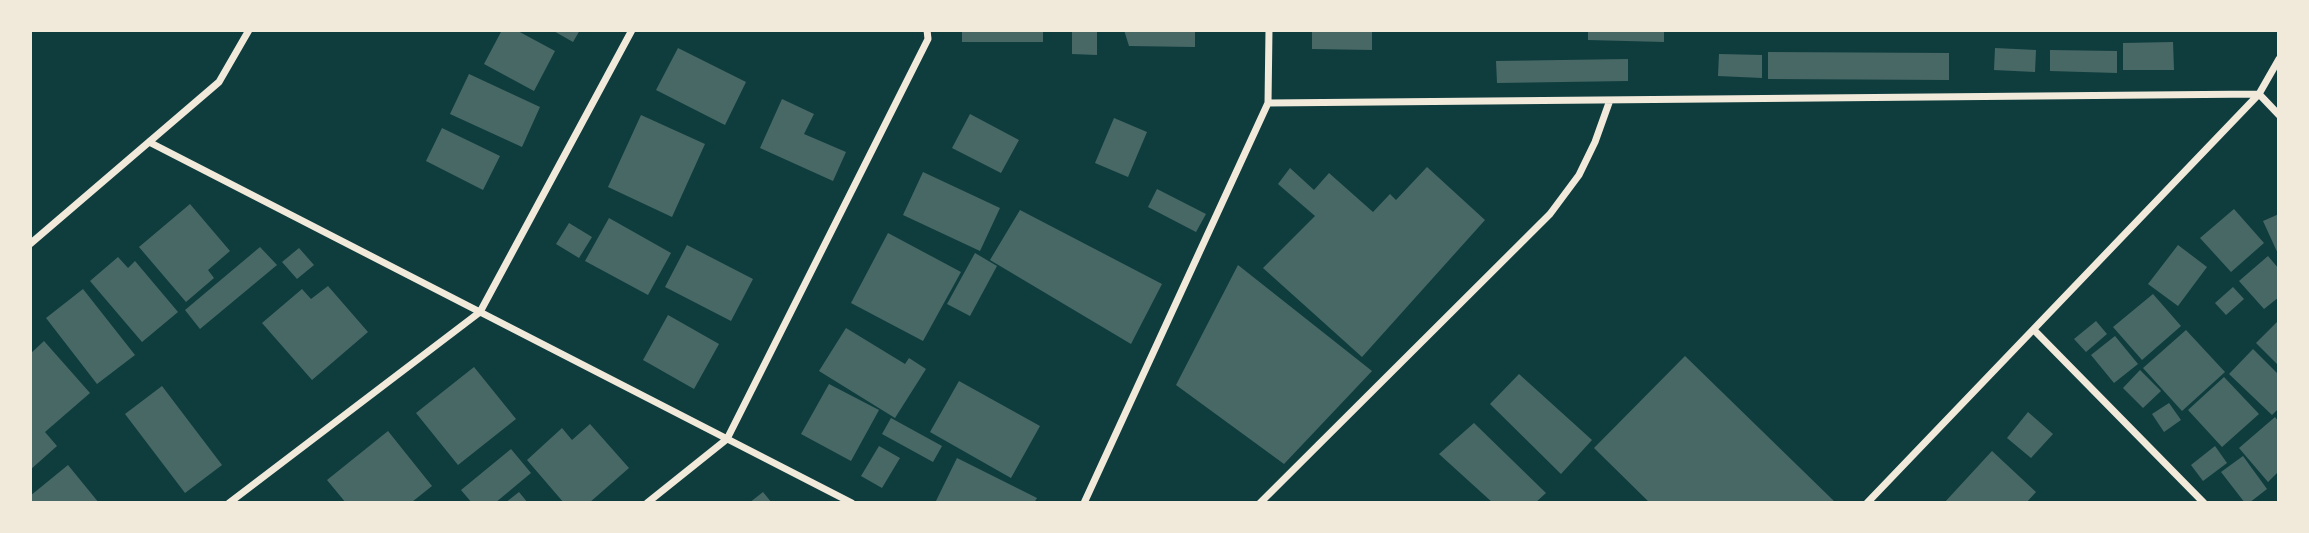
<!DOCTYPE html>
<style>
body{margin:0}
#map{position:relative;width:2309px;height:533px;overflow:hidden;background:#0f3d3e;font-family:Poppins,sans-serif}
canvas{display:block}
.frame{position:absolute;inset:0;border:32px solid #f1e9da;pointer-events:none}
</style>
<div id="map">
<canvas width="2309" height="533"></canvas>
<div class="frame"></div>
</div>
<script>
const c = document.querySelector('canvas').getContext('2d');
c.lineJoin = 'round';
function fill(path, color) { c.fillStyle = color; c.fill(path, 'evenodd'); }
function stroke(path, color, width, dash) { c.strokeStyle = color; c.lineWidth = width; c.lineCap = dash ? 'butt' : 'round'; c.setLineDash(dash || []); c.stroke(path); }
fill(new Path2D(`
 M502,30H516L555,51L534,91L484,64Z
 M552,30H580L573,42Z
 M962,30H1043V42H962Z
 M1072,30H1097V55L1072,54Z
 M1124,30H1195V47L1129,46Z
 M1312,30H1372V50L1312,49Z
 M1588,30H1664V42L1588,40Z
 M2173,42L2174,70H2123V43Z
 M678,48L746,82L725,125L656,90Z
 M1995,48L2036,50L2035,72L1994,70Z
 M2050,50L2117,51V73L2050,71Z
 M1768,52L1949,53V80L1768,79Z
 M1719,54L1762,55V78L1718,76Z
 M1628,59V81L1497,83L1496,61Z
 M469,74L540,107L522,147L450,114Z
 M782,99L814,114L804,134L846,152L833,181L760,148Z
 M970,114L1019,140L1001,173L952,148Z
 M641,115L705,144L672,217L608,187Z
 M1114,118L1147,132L1128,177L1095,163Z
 M442,128L500,156L483,190L426,161Z
 M1427,167L1485,220L1362,357L1263,268L1315,216L1278,184L1290,168L1314,190L1329,173L1373,212L1390,194L1396,200Z
 M923,172L1000,208L980,251L903,215Z
 M1157,189L1206,214L1196,232L1148,207Z
 M190,204L230,251L208,270L214,278L186,302L139,247Z
 M2234,209L2264,243L2231,272L2200,238Z
 M1020,210L1162,284L1131,344L990,260Z
 M2279,214V256L2263,221Z
 M609,218L671,253L648,295L585,261Z
 M569,223L592,237L579,258L556,244Z
 M888,233L961,272L923,341L851,303Z
 M687,245L753,279L731,321L665,287Z
 M2178,245L2207,267L2178,306L2148,284Z
 M260,247L277,265L200,329L185,310Z
 M299,248L314,265L297,279L282,262Z
 M975,253L997,266L970,316L947,304Z
 M2268,256L2279,269V297L2264,309L2239,281Z
 M118,257L128,268L135,261L178,312L142,342L90,281Z
 M1238,265L1372,371L1284,464L1176,385Z
 M328,286L368,332L312,380L262,323L302,289L311,299Z
 M2233,287L2244,299L2226,315L2215,303Z
 M83,289L135,355L97,384L46,318Z
 M2153,294L2181,326L2142,360L2113,327Z
 M668,315L719,344L694,389L643,360Z
 M2279,320V366L2256,343Z
 M2096,321L2107,334L2086,352L2074,339Z
 M846,328L905,364L909,358L926,369L895,418L819,371Z
 M2186,330L2225,372L2182,411L2143,368Z
 M2115,336L2138,364L2114,383L2091,355Z
 M44,341L90,393L45,432L57,446L30,470V354Z
 M2253,349L2279,375V408L2272,415L2229,374Z
 M1685,356L1836,503H1650L1594,448Z
 M474,367L516,419L458,465L416,413Z
 M2140,370L2161,391L2143,408L2123,388Z
 M1519,374L1592,440L1561,474L1490,404Z
 M2224,377L2259,414L2222,447L2188,410Z
 M959,381L1040,426L1011,478L930,432Z
 M829,384L879,410L851,461L801,434Z
 M162,386L222,465L185,493L125,414Z
 M2169,403L2181,420L2164,432L2152,414Z
 M2028,412L2053,434L2031,458L2007,438Z
 M2275,417L2279,422V471L2268,482L2239,448Z
 M891,418L942,446L933,462L882,434Z
 M1474,423L1546,493L1535,503H1493L1439,454Z
 M590,424L629,468L589,503H564L527,460L562,428L572,440Z
 M388,431L432,486L412,502L414,503H346L327,480Z
 M879,446L900,458L882,488L861,476Z
 M2215,446L2227,463L2203,481L2191,465Z
 M511,449L531,473L495,503H472L461,490Z
 M1992,451L2036,492L2026,503H1944Z
 M2243,456L2267,489L2249,503H2245L2221,472Z
 M957,458L1037,498L1034,503H935Z
 M68,465L99,503H33L30,496Z
 M519,492L528,503H505Z
 M763,492L772,503H749Z`), '#486865');
stroke(new Path2D(`
 M1268,103L2259,94L2279,115
 M149,142L852,503
 M30,244L219,82L249,30
 M2034,330L2204,503
 M229,503L480,312L632,30
 M647,503L727,439L928,39L927,30
 M1084,503L1268,103L1269,30
 M1260,503L1550,214L1579,175L1595,142L1610,100
 M1867,503L2259,94L2279,59`), '#f1e9da', 7);
</script>
